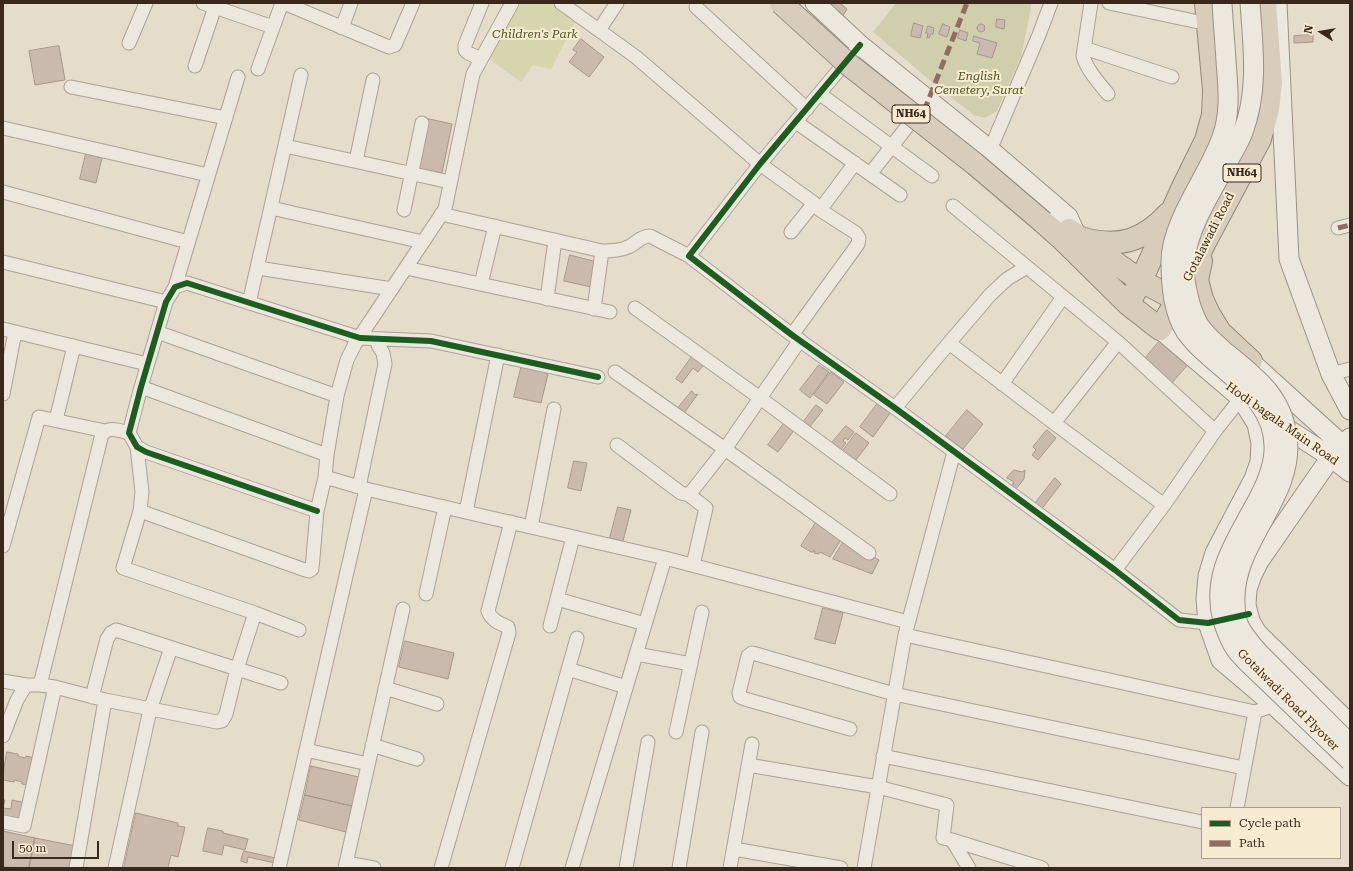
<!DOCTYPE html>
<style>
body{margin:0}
#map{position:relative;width:1353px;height:871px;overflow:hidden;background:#e6dccc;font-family:"Roboto Serif",serif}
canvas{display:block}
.frame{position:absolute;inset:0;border:4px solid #39291d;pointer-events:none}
.legend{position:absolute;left:1201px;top:807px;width:140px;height:52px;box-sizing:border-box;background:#f7ebd1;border:1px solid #ab9d89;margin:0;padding:5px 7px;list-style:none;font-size:12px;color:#39291d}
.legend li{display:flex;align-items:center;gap:8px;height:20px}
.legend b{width:20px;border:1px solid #ab9d89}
.north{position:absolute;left:1301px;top:12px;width:40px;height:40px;-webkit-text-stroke:3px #f7ebd1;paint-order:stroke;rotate:282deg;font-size:11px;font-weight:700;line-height:16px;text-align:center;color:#39291d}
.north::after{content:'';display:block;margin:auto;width:14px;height:18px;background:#39291d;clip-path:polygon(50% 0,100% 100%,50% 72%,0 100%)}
.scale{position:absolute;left:12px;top:841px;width:87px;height:18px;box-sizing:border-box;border:2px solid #39291d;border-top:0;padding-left:5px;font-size:12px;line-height:14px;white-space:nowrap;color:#39291d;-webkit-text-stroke:3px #f7ebd1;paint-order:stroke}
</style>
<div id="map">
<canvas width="1353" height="871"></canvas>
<div class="frame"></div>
<ul class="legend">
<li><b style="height:5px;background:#1b5e20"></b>Cycle path</li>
<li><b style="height:5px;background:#8d6e63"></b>Path</li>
</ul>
<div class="north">N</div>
<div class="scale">50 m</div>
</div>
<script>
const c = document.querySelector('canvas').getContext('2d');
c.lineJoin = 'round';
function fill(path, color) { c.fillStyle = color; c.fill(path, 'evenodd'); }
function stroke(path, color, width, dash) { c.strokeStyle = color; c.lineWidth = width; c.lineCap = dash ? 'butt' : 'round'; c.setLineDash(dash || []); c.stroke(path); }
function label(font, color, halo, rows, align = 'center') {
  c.font = font + ' "Roboto Serif",serif'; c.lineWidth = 4; c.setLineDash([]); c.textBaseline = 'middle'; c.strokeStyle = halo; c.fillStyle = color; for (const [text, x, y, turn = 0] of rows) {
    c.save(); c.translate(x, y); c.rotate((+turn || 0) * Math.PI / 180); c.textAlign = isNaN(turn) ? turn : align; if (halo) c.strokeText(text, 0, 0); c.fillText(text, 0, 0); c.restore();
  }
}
fill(new Path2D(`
 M521,3H552L576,21L551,69L533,65L521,82L490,60L503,27Z`), '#d7d5ad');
fill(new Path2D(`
 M896,3H1032L1021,57L997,111L985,118L974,115L939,88L873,32ZM974,36L997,43L992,58L977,54L980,43L973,41Z`), '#d1cead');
const building = new Path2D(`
 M819,3H840L847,9L841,19Z
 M997,19L1005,20L1004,29L996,27Z
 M914,23L923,26L920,38L911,36Z
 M943,24L950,27L947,37L939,34Z
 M977 28a4 4 0 1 1 8 0a4 4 0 1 1-8 0Z
 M928,26L934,28L933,34H931L929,38H927L928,33H926Z
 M960,30L968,33L966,41L958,38Z
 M1313,35V42L1294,43V36Z
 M974,36L997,43L992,58L977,54L980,43L973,41Z
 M581,39L604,57L589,77L569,62L577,52L573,50Z
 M59,46L65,80L35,85L29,51Z
 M425,118L452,124L442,173L415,168Z
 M86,154L102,158L96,183L80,179Z
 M570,255L597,262L591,287L564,281Z
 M1163,337L1191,361L1170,385L1143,361Z
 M693,355L704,364L698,372L693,368L682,383L676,379Z
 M522,364L549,370L541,403L514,397Z
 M819,365L829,372L810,398L800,390Z
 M831,372L844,382L827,404L814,395Z
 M692,391L695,395L698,394L684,413L678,408Z
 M878,403L891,412L873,437L860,427Z
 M816,405L823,410L808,429L802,424Z
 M967,410L983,424L963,449L946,436Z
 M785,422L795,429L778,452L768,445Z
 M846,426L854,432L848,440L845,438L843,441L846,443L840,451L831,444Z
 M1047,430L1056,438L1038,460L1032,455L1036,450L1033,447Z
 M856,433L869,443L852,465L840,455Z
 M574,461L587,463L581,491L568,488Z
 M1014,470L1022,472L1025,470L1024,479L1015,490L1010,488L1014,482L1007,478Z
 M1055,478L1061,484L1040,511L1033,506Z
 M618,507L631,510L623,541L610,538Z
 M817,521L842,538L830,557L822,553L819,552V554L814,553L815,551H813V552H811L801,546Z
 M845,539L879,560L872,574L833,559Z
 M823,608L843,613L835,644L815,639Z
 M405,641L454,653L448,679L399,667Z
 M7,752L18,754V756L25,758L26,756L35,758L30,785L22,784V782L15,780L14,782L3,780V774Z
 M311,766L363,778L356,807L305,795Z
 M305,795L352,806L346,832L299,820Z
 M3,800H5L3,808L11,809L12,800L26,803L22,823L3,819Z
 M136,813L178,823V826L185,827L178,857L171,855L168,868H124Z
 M208,828L223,831V833L248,839L245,850L224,845L222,855L203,851Z
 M3,831L35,838L29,868L3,867Z
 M35,838L76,846L72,868H29Z
 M244,851L276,858L275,863L248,857L247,863L241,861Z`);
fill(building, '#c9baad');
stroke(building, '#a6978b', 1);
const street = new Path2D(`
 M203,3L273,27
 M284,3L384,45L389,47L395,45L413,3
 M561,3L636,57L760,164L814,203L820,210L856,233L859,238L858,244L792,335
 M1091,3L1083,56C1087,70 1099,83 1108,94
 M1109,3L1208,24
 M696,7L807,109
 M342,28L351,3
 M599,30L617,3
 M129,43L146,3
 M860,45L760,164L689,256L792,335L895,408L1115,570L1179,620L1208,623L1215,622
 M1084,48L1172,77
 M481,59L468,53L465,50V45L482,3
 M195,66L215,7
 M258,69L282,3
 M71,87L226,118
 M820,94L932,176
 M796,122L900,195
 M3,128L208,175
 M285,146L450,182
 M990,150L1039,35L1051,3
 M356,161L373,80
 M870,174L910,123
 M3,192L188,242
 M953,206L1118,342L1215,431
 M271,208L423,242
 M404,210L422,123
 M820,210L855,163
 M441,214L602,251C610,251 620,251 628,247C636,244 640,236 650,236L689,256
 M1338,228L1350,225
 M791,232L814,203
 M3,262L166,302
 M258,268L392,289
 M406,268L610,312
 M481,284L495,226
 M175,287L238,77
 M547,299L555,240
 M249,303L301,75
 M635,308L760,398L890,494
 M594,309L602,251
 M3,329L147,364
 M157,332L337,396
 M949,343L1054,423L1164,505
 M615,372L725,449L869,553
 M1331,374L1350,369
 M1002,384L1063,297
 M141,387L327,455
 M3,394L15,332
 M895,408L949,343L990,295L1007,279L1027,267
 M56,420L74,346
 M1054,423L1118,342
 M617,445L681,493L689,495L725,449L800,340
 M137,447L142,492L140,511L123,568L255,613L299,630
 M325,477L366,489L665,558L908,622
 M359,487L385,364L383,353L378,345L377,339
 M689,495L706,508L693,565
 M140,511L305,570L309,571L312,569L317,511L325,477L327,455L337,396L347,360L355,344L445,209L473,74L512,3
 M317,511L146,452L137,447L129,433L141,387L166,302L175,287L187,283L360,338L431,341L598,377
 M466,512L498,355
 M531,527L554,409
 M3,546L39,417L105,431
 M1115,570L1164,505L1215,431L1241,398
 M426,594L445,507
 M557,599L645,624
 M550,626L573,537
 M905,635L1255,712L1274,705
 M636,654L691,664
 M568,669L626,687
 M3,681L26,685H40L55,687L105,700L217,722L222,721L226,714L237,669L255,613
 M40,685L102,434C109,426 120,431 129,433
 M385,688L437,704
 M92,697L107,639L111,633L116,630L281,683
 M850,729L745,699L740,697L739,693L748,656L752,653L756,654L894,694L1244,768
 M676,732L702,612
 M3,736L17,700L26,685
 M372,745L417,759
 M306,750L368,764
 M883,756L1202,822
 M748,765L878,787L947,805L943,838L952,840L969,868
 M1237,808L1255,712
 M3,822L24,826L55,687
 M952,840L1042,868
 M734,849L841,868
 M346,863L374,868
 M76,868L105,700
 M115,868L150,710L171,648
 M279,868L366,489
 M345,868L403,609
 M441,868L509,633L508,627C499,623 491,620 488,611L511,522
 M512,868L577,638
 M572,868L665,558
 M626,868L648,742
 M679,868L702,732
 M730,868L752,744
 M864,868L905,635L954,452`);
const secondary = new Path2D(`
 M815,3L860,45L990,150L1068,217L1077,237
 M1277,3L1289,259L1331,374L1350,410
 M1160,329L1241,398L1251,405
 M1252,363L1350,452
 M1241,398L1257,424L1261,443L1260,462L1254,479L1215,553L1208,576L1206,599L1208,623L1221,660L1274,705L1350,776
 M1275,421L1331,457L1350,472
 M1350,438L1343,447L1331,457L1259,561L1252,575L1247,589L1246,605L1250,621L1257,633L1350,724`);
const highway = new Path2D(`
 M1043,222L1061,238L1128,304L1160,329L1177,300L1205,242L1260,139L1268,109L1271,83L1265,3
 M1069,230L1141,281L1177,300
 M1084,239C1119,248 1143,241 1168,214
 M1201,261L1197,280L1202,299L1209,314L1220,332L1251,361
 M1128,304L1141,281L1182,189L1206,140L1213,115L1214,90L1206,3`);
stroke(street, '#aba195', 15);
stroke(secondary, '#9a9185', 21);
stroke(highway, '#90877c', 24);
stroke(street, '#ede8de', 13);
stroke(secondary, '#ede8de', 19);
stroke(highway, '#d8cdbd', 22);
const secondaryBridge = new Path2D(`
 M1222,3C1223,22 1225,42 1226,61C1228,87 1231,112 1222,137C1209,175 1171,222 1171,261C1171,285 1173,312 1186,332C1215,372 1277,393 1274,451C1273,471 1264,489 1255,505C1234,544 1211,576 1223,621C1226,630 1230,641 1235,648C1238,653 1243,657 1247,662L1350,761
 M1250,3C1253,46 1259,90 1243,132C1240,140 1236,147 1232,154C1216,184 1188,226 1185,259C1183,271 1185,283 1188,295C1190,305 1194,316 1199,325C1205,335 1215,343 1224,351C1254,376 1281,394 1287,435C1296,497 1233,541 1235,601C1235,609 1236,619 1239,626C1244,636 1251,644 1258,652L1347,741`);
const highwayBridge = new Path2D(`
 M781,3L848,64L975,164L1043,222`);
stroke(secondaryBridge, '#9a9185', 21, []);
stroke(highwayBridge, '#90877c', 24, []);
stroke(secondaryBridge, '#ede8de', 19);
stroke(highwayBridge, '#d8cdbd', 22);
stroke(new Path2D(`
 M924,111L967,3
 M1338,228L1350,225`), '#8d6e63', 5, [10, 5]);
stroke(new Path2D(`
 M860,45L760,164L689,256L792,335L895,408L1115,570L1179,620L1208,623L1249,614
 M317,511L146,452L137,447L129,433L141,387L166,302L175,287L187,283L360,338L431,341L598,377`), '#1b5e20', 6);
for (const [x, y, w] of [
 [911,114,38],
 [1242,173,38]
]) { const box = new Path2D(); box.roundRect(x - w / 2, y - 9, w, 18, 3); c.fillStyle = '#f7ebd1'; c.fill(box); stroke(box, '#39291d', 1); }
label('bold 11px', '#39291d', null, [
 ["NH64",911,114],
 ["NH64",1242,173]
]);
label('italic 12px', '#4c5722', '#f7ebd1', [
 ["Children's Park",535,34],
 ["English",979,76],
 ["Cemetery, Surat",979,90]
]);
label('12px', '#39291d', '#f7ebd1', [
 ["Gotalawadi Road",1209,237,-63],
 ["Hodi bagala Main Road",1282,424,35],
 ["Gotalwadi Road Flyover",1288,700,45]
]);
</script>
